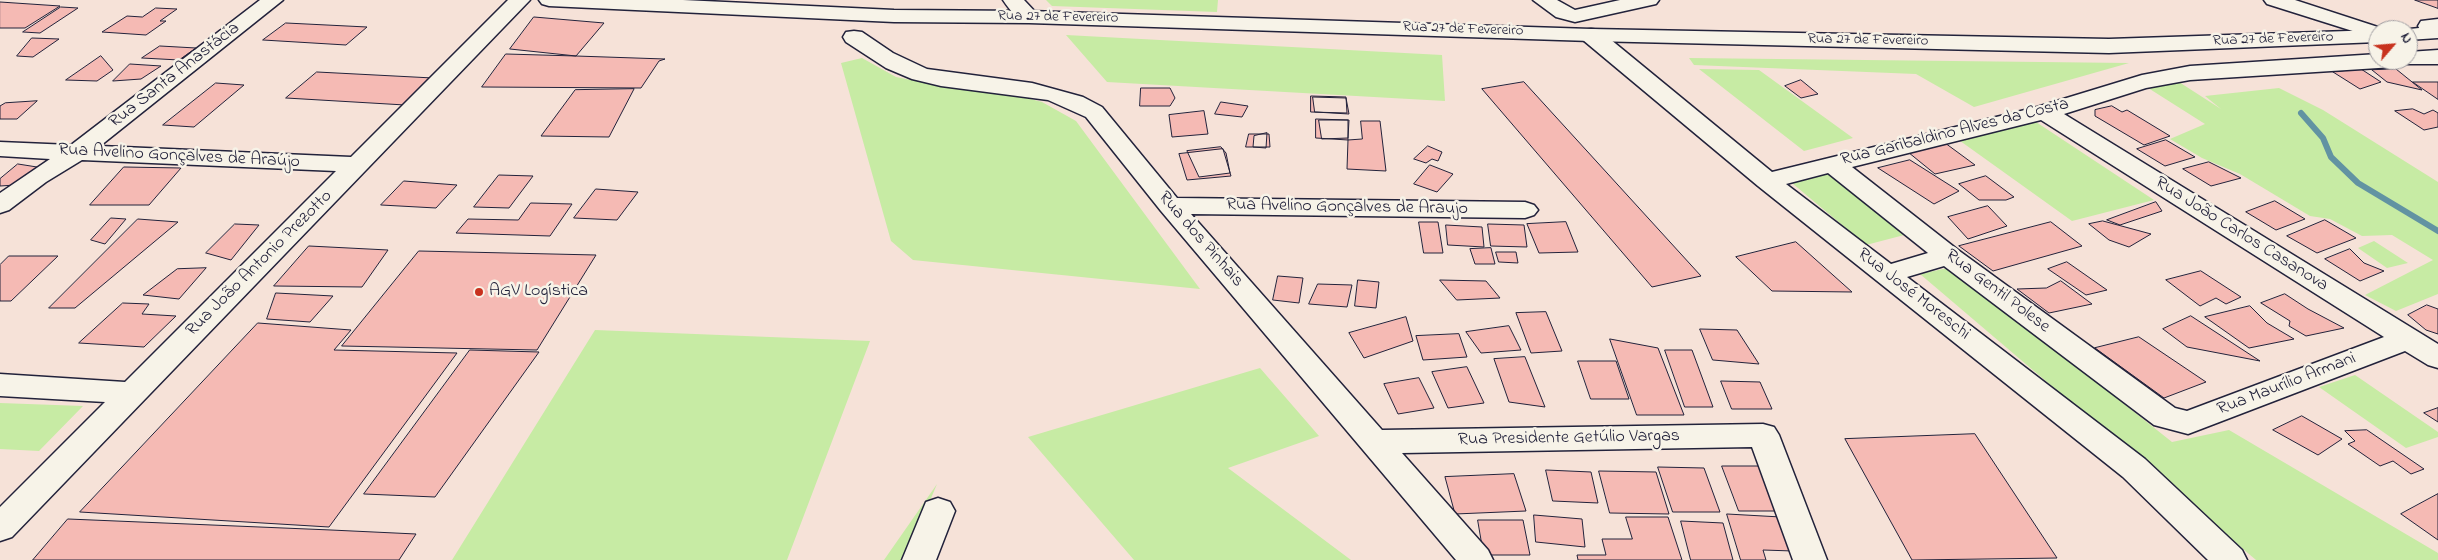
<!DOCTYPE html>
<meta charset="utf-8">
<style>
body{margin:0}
#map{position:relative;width:2438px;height:560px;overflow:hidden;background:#f6e2d8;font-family:"Indie Flower",sans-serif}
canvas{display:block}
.north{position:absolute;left:2368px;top:20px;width:50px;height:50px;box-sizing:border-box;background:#f7f3e8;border:1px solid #a29fa3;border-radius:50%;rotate:63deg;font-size:14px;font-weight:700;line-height:20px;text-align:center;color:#22223b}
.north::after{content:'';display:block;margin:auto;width:18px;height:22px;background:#c8321e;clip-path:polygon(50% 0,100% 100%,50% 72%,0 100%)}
</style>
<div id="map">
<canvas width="2438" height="560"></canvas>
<div class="north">N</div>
</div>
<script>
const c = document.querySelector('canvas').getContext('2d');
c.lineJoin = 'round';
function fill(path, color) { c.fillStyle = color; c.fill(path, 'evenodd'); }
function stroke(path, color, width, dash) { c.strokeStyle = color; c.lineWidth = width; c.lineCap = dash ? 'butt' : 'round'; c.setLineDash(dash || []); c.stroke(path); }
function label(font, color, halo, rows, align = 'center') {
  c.font = font + ' "Indie Flower",sans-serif'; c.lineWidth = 5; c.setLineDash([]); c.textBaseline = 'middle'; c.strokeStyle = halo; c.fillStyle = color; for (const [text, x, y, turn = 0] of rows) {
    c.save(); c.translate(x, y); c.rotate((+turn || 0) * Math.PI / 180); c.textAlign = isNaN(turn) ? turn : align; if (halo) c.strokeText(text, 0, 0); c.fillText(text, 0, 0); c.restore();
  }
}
fill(new Path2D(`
 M1046,0H1218L1217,12L1052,6Z
 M1066,35L1442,55L1445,101L1107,82Z
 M862,58L896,77L942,86L1004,92L1042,102L1076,121L1200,289L913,260L891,241L841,63Z
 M1689,58L2129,63L1974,107L1916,74L1694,65Z
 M1699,69L1759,70L1853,138L1804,151Z
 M2179,82L2221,109L2205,96L2279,88L2323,110L2438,182V294L2396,311L2365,295L2433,260L2392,235L2362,236L2330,219L2310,216L2240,174L2202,158L2170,139L2205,124L2145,86Z
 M2033,120L2154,200L2072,221L1956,138Z
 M1826,168L1908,234L1866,245L1786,178Z
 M2374,241L2408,263L2387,268L2358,248Z
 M1952,267L2172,442L2229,430L2438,553V560H2256L1920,274Z
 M595,330L870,341L787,560H452Z
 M1260,368L1319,436L1228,468L1351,560H1134L1028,437Z
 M2355,375L2438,432V437L2406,448L2319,387Z
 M0,403L83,406L39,451L0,449Z
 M937,484L905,560H884Z`), '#c7eba4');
stroke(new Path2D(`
 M2301,113L2323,138L2331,157L2358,183L2438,231`), '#6293a2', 6);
const building = new Path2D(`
 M2415,0H2438V8Z
 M0,2L60,6L25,28H0Z
 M61,7L78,8L40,33L23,32Z
 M156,8L177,9L160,21H166L146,35L102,32L127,16L142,17Z
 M534,17L604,23L576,56L510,49Z
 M286,23L367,27L346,45L263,40Z
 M32,38L59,39L33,57L17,56Z
 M160,46L196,48L179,60L142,58Z
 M506,54L576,56L665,59L659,61L641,88L482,87Z
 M101,56L113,70L97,81L66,80Z
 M130,64L161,66L141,79L113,81Z
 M2361,69L2381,82L2360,89L2333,72Z
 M2396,69L2422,90L2387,82L2372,70Z
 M317,72L433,78L405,105L286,98Z
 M1801,80L1818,94L1801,98L1785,86Z
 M1524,82L1701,276L1652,287L1482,89Z
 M2413,82H2438V99Z
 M216,83L244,85L194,127L163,125Z
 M1141,88H1170L1175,98L1170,106H1140Z
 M634,89L609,137L541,136L575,90Z
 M1311,96L1346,97L1347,113L1311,112Z
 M1313,97L1346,98L1349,114L1315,112Z
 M37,101L17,119H0V106L5,103Z
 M1221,102L1248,106L1242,117L1215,114Z
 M2112,106L2122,112L2127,110L2170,136L2144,145L2095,116V110Z
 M2413,109L2424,114L2433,110L2438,113V127L2424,130L2395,111Z
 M1204,111L1208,134L1172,137L1169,115Z
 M1316,119L1348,120V140L1316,138Z
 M1319,120H1349L1348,138L1322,139Z
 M1361,121H1380L1386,171L1347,169L1348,140L1362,139Z
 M1267,133L1266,148L1253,147L1254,136Z
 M1249,134H1269L1270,147H1246Z
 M1941,140L1975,165L1935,174L1903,148Z
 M2166,140L2195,157L2165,166L2137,149Z
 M1428,146L1442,152L1438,161L1432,159L1426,163L1414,159Z
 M1221,147L1226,153L1230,173L1199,177L1187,151Z
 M1223,149L1231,176L1187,180L1179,154Z
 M1910,160L1959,191L1934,204L1878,168Z
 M2209,162L2241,178L2211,186L2183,169Z
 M18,164L37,167L16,185L0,186V179Z
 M1430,165L1453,174L1437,192L1414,184Z
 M124,167L181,168L149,205H90Z
 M499,175L533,176L509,208L474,207Z
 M1986,176L2014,197L2006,200H1979L1959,184Z
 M404,181L457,185L436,208L381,205Z
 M596,189L638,192L617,220L574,218Z
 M2275,201L2305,219L2276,230L2246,212Z
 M2156,202L2162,211L2120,225L2107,220Z
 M531,203L572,204L550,236L456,233L468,219L518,220Z
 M1988,206L2007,226L1968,239L1948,217Z
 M111,218L126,219L105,244L91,240Z
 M138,219L178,222L75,308H49Z
 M2325,220L2356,238L2317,253L2287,236Z
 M2103,221L2151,234L2129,247L2109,240L2089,224Z
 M1419,222H1438L1443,253H1424Z
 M1566,222L1578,252L1539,253L1527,224Z
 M2051,222L2082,246L1993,271L1959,246Z
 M235,224L259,225L231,260L206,253Z
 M1488,224L1524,225L1527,247L1491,246Z
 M1446,225L1482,227L1484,247L1448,245Z
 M1796,242L1852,292L1772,291L1736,257Z
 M309,246L388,250L362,287L274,286Z
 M1491,248L1495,264H1475L1470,249Z
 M2350,249L2364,263L2384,271L2360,281L2325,259Z
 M419,251L596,255L537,350L342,346Z
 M1496,252H1516L1518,263L1499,262Z
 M9,256H58L11,301H0V265Z
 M2067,262L2107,290L2086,295L2048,269Z
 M206,268L179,299L143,295L177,269Z
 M2201,271L2241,297L2226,304L2216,298L2200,306L2166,280Z
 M1278,276L1303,278L1299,303L1273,300Z
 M1358,280L1379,282L1376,308L1355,306Z
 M1440,280L1486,281L1500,298L1457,300Z
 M2061,281L2092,304L2049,313L2017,289L2046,288Z
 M1318,284L1352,285L1347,307L1309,304Z
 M276,293L333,296L310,322L267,319Z
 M2285,294L2308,309L2344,328L2306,336L2289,326L2290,321L2261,303Z
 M123,303L149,304L142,314L176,316L144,347L79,343Z
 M2427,305L2438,309V334L2426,330L2408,315Z
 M2250,306L2267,323L2294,339L2249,348L2205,317Z
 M1546,312L1562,351L1531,353L1516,313Z
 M2191,316L2260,361L2187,347L2163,329Z
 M1406,317L1413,341L1364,358L1349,333Z
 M258,323L351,330L334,350L457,353L329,527L80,512Z
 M1509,326L1521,350L1481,353L1466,332Z
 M1700,329L1737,330L1759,364L1713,360Z
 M1459,334L1467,357L1423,360L1416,336Z
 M2139,337L2206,382L2164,398L2095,348Z
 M1610,339L1658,348L1684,415H1637Z
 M470,350L539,352L435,497L364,494Z
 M1665,350H1692L1713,407H1685Z
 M1525,357L1545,407L1509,402L1494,359Z
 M1578,361H1616L1629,399H1591Z
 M1467,367L1484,403L1448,408L1432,372Z
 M1419,378L1434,408L1398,414L1384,384Z
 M1721,381L1760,382L1772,409H1732Z
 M2438,408V422L2424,413Z
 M2302,416L2342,439L2318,455L2273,430Z
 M2367,430L2424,469L2411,474L2393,461L2380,466L2348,444L2355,441L2345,431Z
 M1975,434L2057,558L1912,560L1845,439Z
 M1722,466H1759L1778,511H1739Z
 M1658,467L1704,468L1720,512H1673Z
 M1546,470L1591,472L1598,503L1553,501Z
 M1599,471L1656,472L1669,514L1610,513Z
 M1514,474L1526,511L1455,514L1445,477Z
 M2438,494V540L2401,514Z
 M1727,514L1781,517L1793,551L1763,550L1766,560H1741Z
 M1534,515L1582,519L1585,547L1536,542Z
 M1626,517H1668L1682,560H1578L1577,555H1606L1602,539H1632Z
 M68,519L331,530L416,534L399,560H33Z
 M1478,520H1523L1530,555H1484Z
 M1681,521L1723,523L1733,560H1691Z`);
fill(building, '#f5bab4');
stroke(building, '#22223b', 1);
const minor = new Path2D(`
 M260,0H283L100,146L351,157L508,0H530L12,537L0,541V507L105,402L0,396V374L125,382L336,171L82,160L46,182L9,210L0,213V193L50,159L0,156V142L71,145Z
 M1003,0H1024L1040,17L1036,21C1021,25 1011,12 1003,0Z
 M1533,0H1557L1575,10L1620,0H1659L1656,4L1575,22L1556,17Z
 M2264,0H2295L2387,30H2378V39L2267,4Z
 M2438,19V31H2421L2418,26L2421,21Z
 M1591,29L1599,30L1772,172L2037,107L2142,75L2190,66L2378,54V60H2408V52L2438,50V64H2402L2394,67L2190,80L2146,88L2064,114L2438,344V368L2428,365L2405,351L2188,434L2154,425L1944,266L1907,277L2145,459L2242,550L2247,560H2208L2123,477L1758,186L1583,40L1580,35L1583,30ZM2041,120L2384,337L2187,411L2175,408L1958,250L1852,167ZM1828,173L1928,253L1891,264L1786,184Z
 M854,31L862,32L893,53L927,69L1032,83L1083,97L1102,107L1177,198L1525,202L1534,205L1538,210L1534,215L1525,218L1191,214L1382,430L1763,424L1774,427L1779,435L1827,560H1793L1752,447L1402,453L1488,550L1493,560H1456L1161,211L1086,117L1048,100L941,86L912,79L886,68L846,42L843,37L846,32Z
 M938,498L950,502L955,511L936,560H902L926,502Z`);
const major = new Path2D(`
 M539,0H683L894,10L1029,11L1591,29L2109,39L2378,30H2380H2378V42L2109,53L1591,41L1029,23L894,22L549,6L542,4Z
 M2438,26V38L2408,40V30H2400Z`);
stroke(minor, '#22223b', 3);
stroke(major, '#22223b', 3);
fill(minor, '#f7f3e8');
fill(major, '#f7f3e8');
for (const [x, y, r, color] of [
 [479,292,5,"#c8321e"]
]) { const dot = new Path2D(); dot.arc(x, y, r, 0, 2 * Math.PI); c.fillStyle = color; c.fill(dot); stroke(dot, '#f7f3e8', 2); }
label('15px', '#22223b', '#f7f3e8', [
 ["Rua 27 de Fevereiro",1058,18,1],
 ["Rua 27 de Fevereiro",1463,30,2],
 ["Rua 27 de Fevereiro",2273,40,-2],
 ["Rua 27 de Fevereiro",1868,41,1]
]);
label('18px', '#22223b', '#f7f3e8', [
 ["Rua Santa Anastácia",175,76,-38],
 ["Rua Garibaldino Alves da Costa",1955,133,-14],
 ["Rua Avelino Gonçalves de Araújo",179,157,3],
 ["Rua Avelino Gonçalves de Araujo",1347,208,1],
 ["Rua João Carlos Casanova",2241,235,32],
 ["Rua dos Pinhais",1200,240,49],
 ["Rua João Antonio Prezotto",260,264,-45],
 ["Rua Gentil Polese",1997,292,37],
 ["Rua José Moreschi",1913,295,38],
 ["Rua Maurílio Armani",2287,385,-21],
 ["Rua Presidente Getúlio Vargas",1569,439,-1]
]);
label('18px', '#22223b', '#f7f3e8', [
 ["AGV Logística",489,292]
], 'left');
</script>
